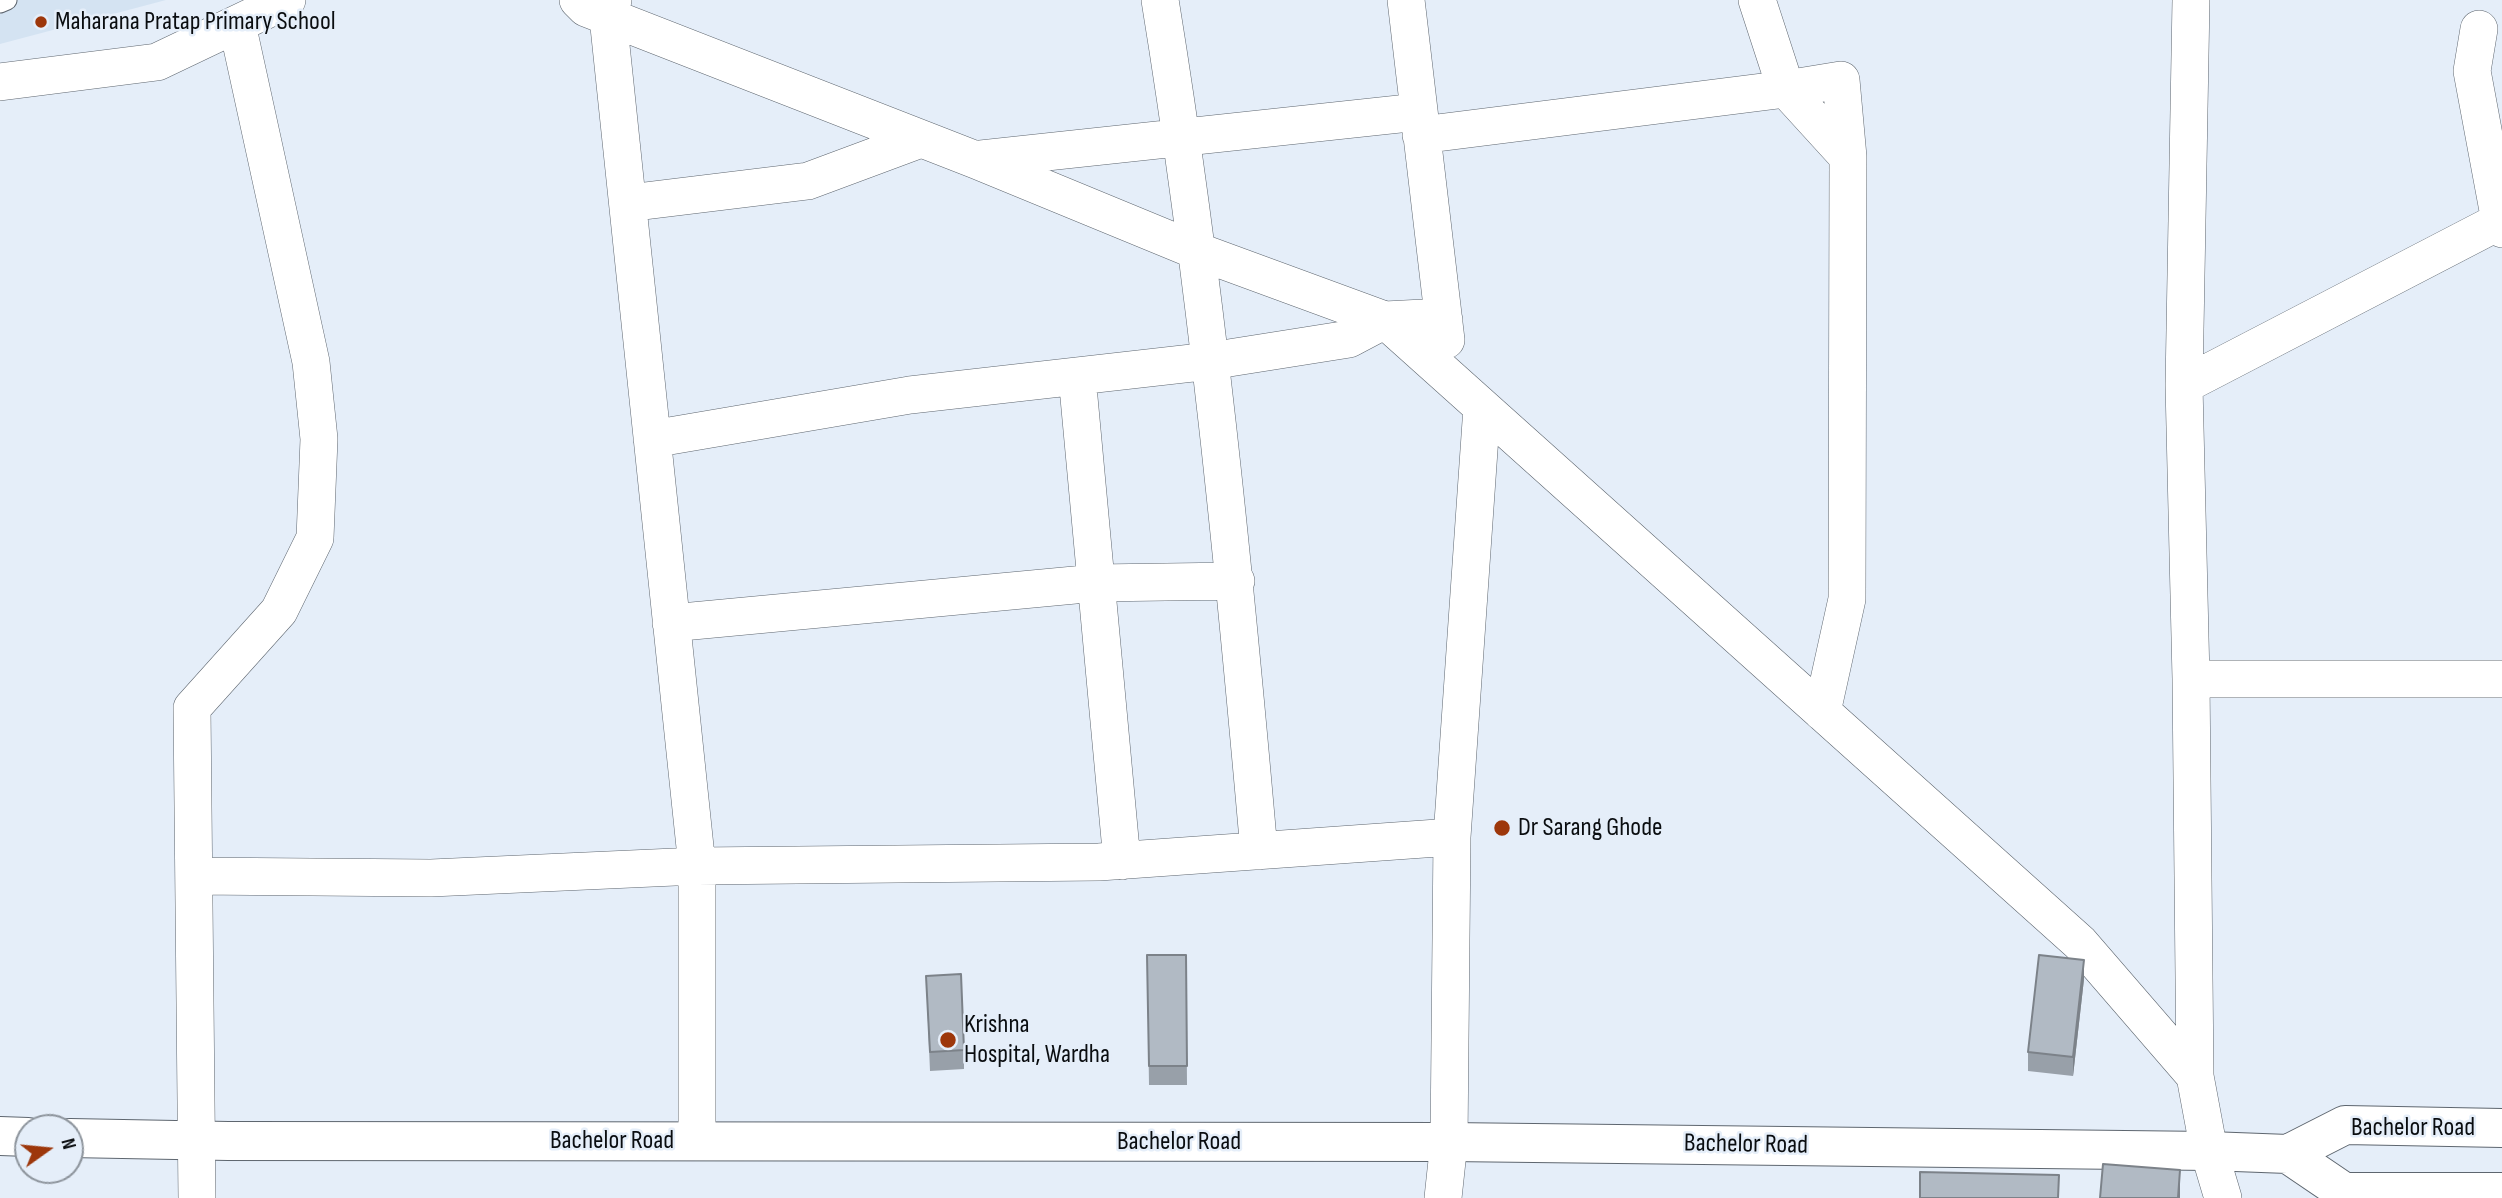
<!DOCTYPE html>
<style>
body{margin:0}
#map{position:relative;width:2502px;height:1198px;overflow:hidden;background:#e5eef9;font-family:"Sofia Sans Condensed",sans-serif}
canvas{display:block}
.north{position:absolute;left:14px;top:1114px;width:70px;height:70px;box-sizing:border-box;background:#e5eef9;border:2px solid #8d949c;border-radius:50%;rotate:75deg;font-size:19px;font-weight:700;line-height:28px;text-align:center;color:#0a0d10}
.north::after{content:'';display:block;margin:auto;width:24px;height:32px;background:#9d370b;clip-path:polygon(50% 0,100% 100%,50% 72%,0 100%)}
</style>
<div id="map">
<canvas width="2502" height="1198"></canvas>
<div class="north">N</div>
</div>
<script>
const c = document.querySelector('canvas').getContext('2d');
c.lineJoin = 'round';
function fill(path, color) { c.fillStyle = color; c.fill(path, 'evenodd'); }
function stroke(path, color, width, dash) { c.strokeStyle = color; c.lineWidth = width; c.lineCap = dash ? 'butt' : 'round'; c.setLineDash(dash || []); c.stroke(path); }
function label(font, color, halo, rows, align = 'center') {
  c.font = font + ' "Sofia Sans Condensed",sans-serif'; c.lineWidth = 5; c.setLineDash([]); c.textBaseline = 'middle'; c.strokeStyle = halo; c.fillStyle = color; for (const [text, x, y, turn = 0] of rows) {
    c.save(); c.translate(x, y); c.rotate((+turn || 0) * Math.PI / 180); c.textAlign = isNaN(turn) ? turn : align; if (halo) c.strokeText(text, 0, 0); c.fillText(text, 0, 0); c.restore();
  }
}
fill(new Path2D(`
 M0,0H166L0,44Z`), '#d4e3f2');
const lane = new Path2D(`
 M0,3L7,0`);
const street = new Path2D(`
 M578,0L586,8L976,160L1197,251L1385,320L2080,943L2195,1076L2209,1151L2223,1198
 M613,0L608,17L697,866V1141
 M1160,0C1206,282 1234,566 1259,851
 M1406,0L1446,340
 M1757,0L1786,89L1841,80L1848,157L1847,599L1822,712
 M2479,29L2472,71L2500,221
 M0,82L157,62L287,0
 M1421,135L1786,89L1848,157
 M981,159L1418,112
 M628,203L808,181L921,139
 M1077,376L1122,861
 M2184,385L2500,221L2502,229
 M652,439L910,395L1210,361L1349,339L1385,320L1443,317L1444,320
 M671,623L1096,583L1236,581
 M2191,679L2184,385L2191,0
 M1452,837L1482,407
 M194,876L431,878L697,866L1099,862L1452,837L1449,1142L1443,1198
 M2195,1076L2191,679H2502
 M197,1198L192,708L279,611L315,538L319,439L311,362L237,24`);
const secondary = new Path2D(`
 M0,1136L28,1137
 M70,1138L228,1141L1449,1142L2209,1151L2288,1154L2345,1125L2502,1128
 M2288,1154L2344,1192H2502`);
stroke(lane, '#5e666f', 21);
stroke(street, '#5e666f', 38);
stroke(secondary, '#5e666f', 40);
stroke(lane, '#fff', 19);
stroke(street, '#fff', 37);
stroke(secondary, '#fff', 38);
fill(new Path2D(`
 M1147,955H1186L1187,1085H1149Z
 M926,976L964,1050V1069L930,1071Z
 M2084,979L2073,1076L2028,1071V1052Z`), '#98a0a9');
fill(new Path2D(`
 M2084,960V979L2073,1076V1057Z
 M2180,1170V1198H2178Z`), '#7c8289');
const building = new Path2D(`
 M1147,955H1186L1187,1066H1149Z
 M2039,955L2084,960L2073,1057L2028,1052Z
 M961,974L964,1050L930,1052L926,976Z
 M2103,1164L2180,1170L2178,1198H2100Z
 M1920,1172L2059,1175L2058,1198H1920Z`);
fill(building, '#b1bac4');
stroke(building, '#7c8289', 2);
for (const [x, y, r, color] of [
 [41,22,7,"#9d370b"],
 [1502,828,9,"#9d370b"],
 [948,1040,9,"#9d370b"]
]) { const dot = new Path2D(); dot.arc(x, y, r, 0, 2 * Math.PI); c.fillStyle = color; c.fill(dot); stroke(dot, '#e5eef9', 2.5); }
label('26px', '#0a0d10', '#e5eef9', [
 ["Maharana Pratap Primary School",55,22],
 ["Dr Sarang Ghode",1518,828],
 ["Krishna",964,1025],
 ["Hospital, Wardha",964,1055]
], 'left');
label('26px', '#0a0d10', '#e5eef9', [
 ["Bachelor Road",2413,1128],
 ["Bachelor Road",612,1141],
 ["Bachelor Road",1179,1142],
 ["Bachelor Road",1746,1145,1]
]);
</script>
